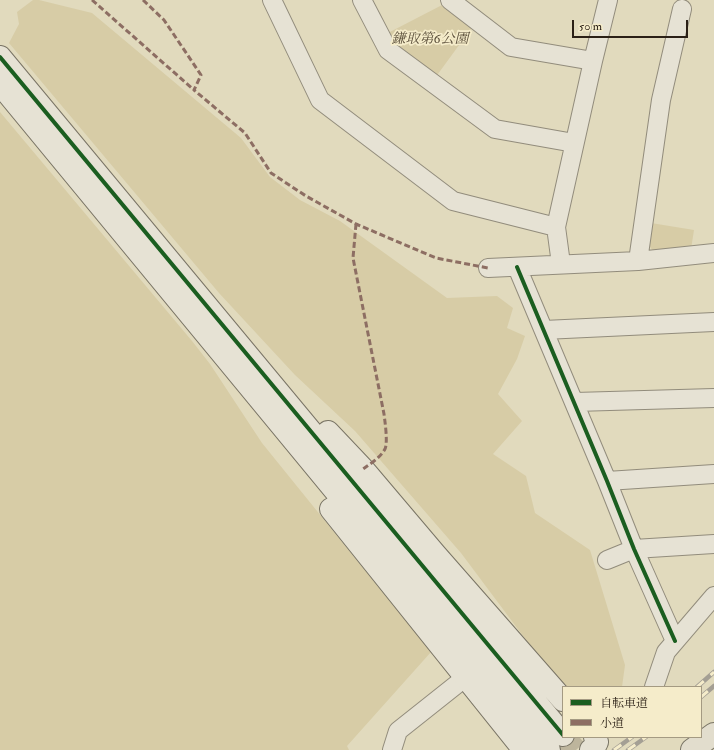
<!DOCTYPE html>
<meta charset="utf-8">
<style>
body{margin:0}
#map{position:relative;width:714px;height:750px;overflow:hidden;background:#e1dabd;font-family:"IM FELL Double Pica","Noto Serif JP",serif}
canvas{display:block}
.legend{position:absolute;left:562px;top:686px;width:140px;height:52px;box-sizing:border-box;background:#f5ecca;border:1px solid #a49a82;margin:0;padding:5px 7px;list-style:none;font-size:12px;color:#2b2016}
.legend li{display:flex;align-items:center;gap:8px;height:20px}
.legend b{width:20px;border:1px solid #a49a82}
.scale{position:absolute;left:572px;top:20px;width:116px;height:18px;box-sizing:border-box;border:2px solid #2b2016;border-top:0;padding-left:5px;font-size:12px;line-height:14px;white-space:nowrap;color:#2b2016;-webkit-text-stroke:3px #f5ecca;paint-order:stroke}
</style>
<div id="map">
<canvas width="714" height="750"></canvas>
<ul class="legend">
<li><b style="height:5px;background:#1b5e20"></b>自転車道</li>
<li><b style="height:5px;background:#8d6e63"></b>小道</li>
</ul>
<div class="scale">50 m</div>
</div>
<script>
const c = document.querySelector('canvas').getContext('2d');
c.lineJoin = 'round';
function fill(path, color) { c.fillStyle = color; c.fill(path, 'evenodd'); }
function stroke(path, color, width, dash) { c.strokeStyle = color; c.lineWidth = width; c.lineCap = dash ? 'butt' : 'round'; c.setLineDash(dash || []); c.stroke(path); }
function label(font, color, halo, rows, align = 'center') {
  c.font = font + ' "IM FELL Double Pica","Noto Serif JP",serif'; c.lineWidth = 3.5; c.setLineDash([]); c.textBaseline = 'middle'; c.strokeStyle = halo; c.fillStyle = color; for (const [text, x, y, turn = 0] of rows) {
    c.save(); c.translate(x, y); c.rotate((+turn || 0) * Math.PI / 180); c.textAlign = isNaN(turn) ? turn : align; if (halo) c.strokeText(text, 0, 0); c.fillText(text, 0, 0); c.restore();
  }
}
fill(new Path2D(`
 M33,0H39L92,13L241,138L270,177L300,200L340,221L447,298L497,296L513,308L507,328L525,336L517,359L498,394L522,421L493,454L526,476L535,513L590,550L625,665L622,687H563L544,664L461,553L355,431L295,375L219,293L9,43L19,24L17,12Z
 M444,4L473,26L435,78L392,45L386,34Z
 M0,112L192,341L210,364L262,443L431,652L347,746L349,750H0Z
 M651,223L694,230L691,249L653,251L648,244Z`), '#d7cca6');
stroke(new Path2D(`
 M568,741L576,750`), '#bdb59c', 22, [22, 11]);
const street = new Path2D(`
 M272,0L320,100L453,201L556,227
 M362,0L388,50L495,129L574,143
 M450,0L511,47L593,61
 M638,261L661,100L682,9
 M561,264L556,227L593,61L608,0
 M517,267L607,481L634,549L675,641
 M488,268L638,261L714,253
 M544,330L714,322
 M575,402L714,398
 M607,481L714,474
 M607,560L634,549L714,544
 M654,687L666,652L714,596
 M392,750L398,731L466,677`);
const secondary = new Path2D(`
 M0,57L563,735
 M0,84L549,750
 M328,432L363,469L435,554L563,700
 M331,509L524,750
 M591,750L594,748L597,742L595,737`);
const primary = new Path2D(`
 M692,750L714,734`);
stroke(street, '#928c7c', 20);
stroke(secondary, '#797465', 24);
stroke(primary, '#797465', 24);
stroke(street, '#e6e2d4', 18);
stroke(secondary, '#e6e2d4', 22);
stroke(primary, '#e2ddcd', 22);
const rail = new Path2D(`
 M697,687L714,672
 M701,697L714,686
 M614,750L632,737
 M628,750L646,737`);
stroke(rail, '#a49f94', 4.5);
stroke(rail, '#f5ecca', 3, [9]);
stroke(new Path2D(`
 M92,0L194,90
 M143,0L164,20L201,75L194,90L245,133L271,173L306,196L356,224L436,258L488,268
 M356,224L353,258L384,414C385,422 388,442 385,449C380,458 370,464 363,469`), '#8d6e63', 3, [6, 3]);
stroke(new Path2D(`
 M0,57L563,735
 M517,267L607,481L634,549L675,641`), '#1b5e20', 4);
label('italic 14px', '#5c503c', '#f5ecca', [
 ["鎌取第6公園",430,40]
]);
</script>
